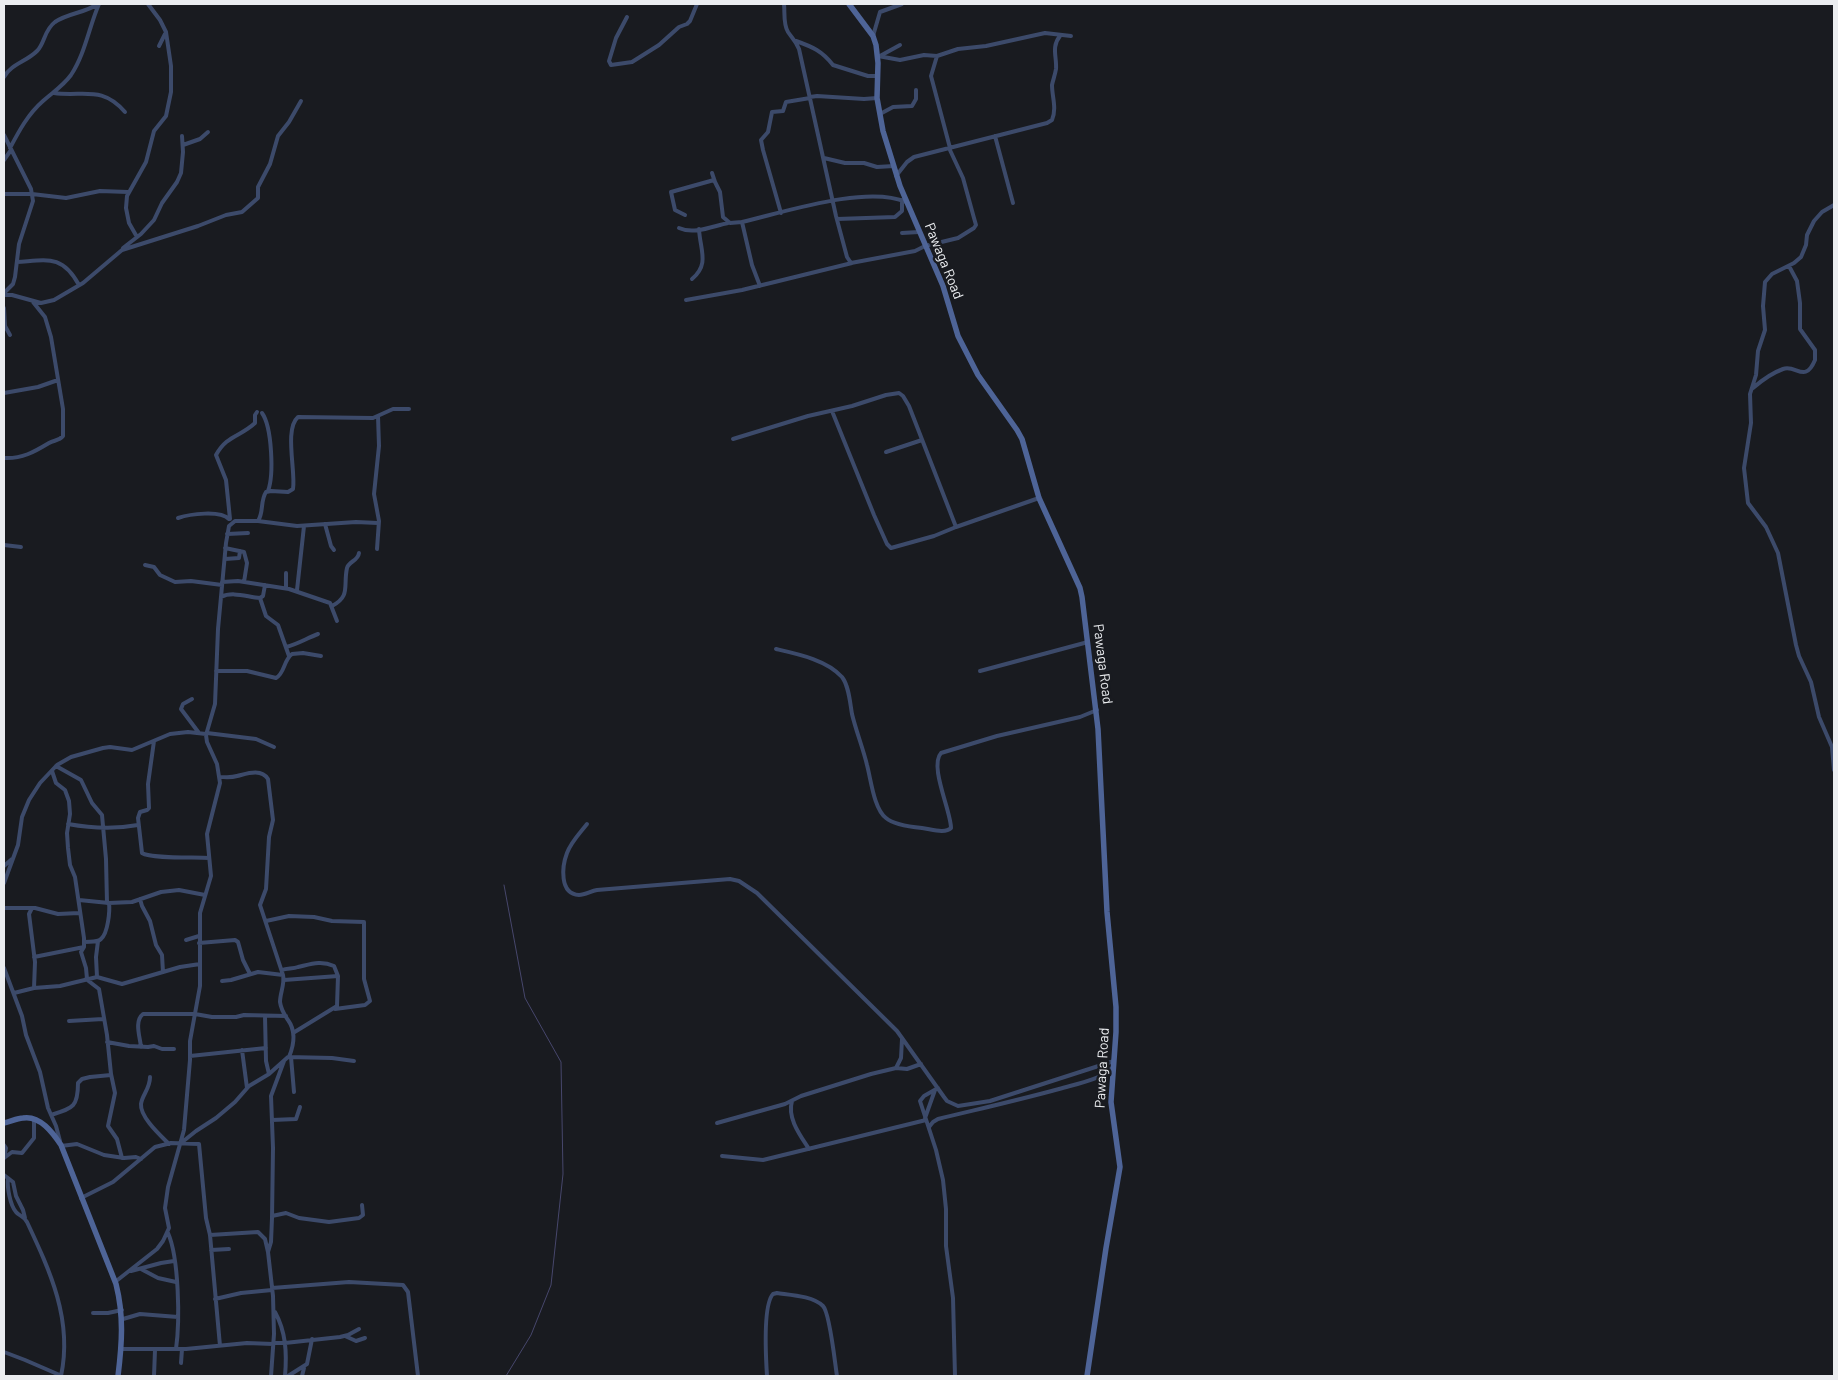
<!DOCTYPE html>
<style>
body{margin:0}
#map{position:relative;width:1838px;height:1380px;overflow:hidden;background:#191b20;font-family:Barlow,sans-serif}
canvas{display:block}
.frame{position:absolute;inset:0;border:5px solid #ebedf0;pointer-events:none}
</style>
<div id="map">
<canvas width="1838" height="1380"></canvas>
<div class="frame"></div>
</div>
<script>
const c = document.querySelector('canvas').getContext('2d');
c.lineJoin = 'round';
function stroke(path, color, width, dash) { c.strokeStyle = color; c.lineWidth = width; c.lineCap = dash ? 'butt' : 'round'; c.setLineDash(dash || []); c.stroke(path); }
function label(font, color, halo, rows, align = 'center') {
  c.font = font + ' Barlow,sans-serif'; c.lineWidth = 5; c.setLineDash([]); c.textBaseline = 'middle'; c.strokeStyle = halo; c.fillStyle = color; for (const [text, x, y, turn = 0] of rows) {
    c.save(); c.translate(x, y); c.rotate((+turn || 0) * Math.PI / 180); c.textAlign = isNaN(turn) ? turn : align; if (halo) c.strokeText(text, 0, 0); c.fillText(text, 0, 0); c.restore();
  }
}
stroke(new Path2D(`
 M504,885L525,998L561,1062L563,1174L551,1285L531,1335L506,1376`), '#47476c', 1);
stroke(new Path2D(`
 M784,4C785,13 783,24 788,32C792,38 796,41 799,49L836,216L847,257L851,263L915,251L925,246L958,238L974,228L976,225L974,218L963,178L949,148
 M627,17L616,38L609,61L611,65L632,62L659,45L679,27L687,24L690,21L697,4
 M873,36L880,12L902,4
 M796,41C813,47 822,51 833,65L868,76H878
 M159,46L165,34
 M878,56L900,60L924,55L937,56
 M880,56L900,45
 M4,77C11,64 26,62 37,51C45,43 44,30 55,22C68,13 85,13 98,4
 M54,93C83,97 102,85 125,112
 M810,97L817,96L864,99L877,98
 M880,114L893,107L912,106L916,99V90
 M4,135L31,189L33,201L19,244L15,277L13,284L4,293
 M995,136L1013,203
 M183,145L200,139L208,132
 M10,148C19,131 28,114 43,101C53,92 63,86 71,75C85,54 89,27 99,4
 M950,148L931,76L937,56L958,49L986,46L1045,33L1071,36
 M824,158L845,163H864L877,167L894,166
 M4,160L11,150
 M712,173L715,182L720,192L723,217L730,223L742,222C785,212 866,185 906,202
 M896,176L907,162L914,157L1047,123L1052,120C1057,108 1052,97 1052,85C1053,80 1055,75 1056,69C1057,57 1051,47 1060,36
 M4,194H32L66,198L100,191L128,192
 M1834,205L1822,212L1814,221L1807,235L1806,245L1801,257L1794,263L1772,274L1765,282L1763,306L1765,330L1758,351L1756,375L1750,394L1751,423L1744,468L1748,503L1766,527L1778,553L1796,645L1799,656L1811,682L1819,717L1832,747L1834,770
 M781,213L763,150L761,140L768,132L772,112L783,111L786,102L810,98
 M685,215L675,210L671,192L714,180
 M837,219L895,217L902,211V200
 M742,222L752,265L760,286
 M679,228C694,235 713,226 728,223
 M902,233L919,232
 M137,237L129,223L126,208L127,196L146,162L154,131L166,116L171,92V66L166,32L160,20L148,4
 M123,248L141,234L154,220L162,203L177,182L181,173L183,152L182,136
 M17,262C47,260 62,254 79,285
 M692,279C710,264 700,250 699,229
 M4,295H12L41,303L54,300L83,283L122,250L198,226L226,215L242,212L258,198V187L270,164L278,136L289,122L301,101
 M686,300L742,290L852,263
 M4,308L5,326L10,335
 M1753,388C1761,381 1772,373 1783,369C1796,364 1805,384 1815,360V350L1800,329V303L1797,281L1789,266
 M4,393L38,387L58,380
 M832,411L874,515L887,544L891,548L934,536L956,527L1039,498
 M262,413C272,427 274,475 268,491
 M733,439L808,416L852,406L886,395L899,393L903,396L909,406L956,527
 M886,452L922,440
 M4,458C22,459 34,452 49,443C54,440 59,441 63,436V409L51,337L45,317L33,302
 M178,518C190,514 220,510 229,519
 M230,519L226,480L216,455C227,435 240,437 255,423V415L257,412
 M258,521L297,526L356,522L378,523
 M325,524L331,546L334,550
 M227,534L248,533
 M4,545L21,547
 M225,548L244,552L247,563L244,582
 M377,549L379,521L374,494L379,446L378,416
 M225,559L239,558L240,551
 M145,565L154,567L160,575L175,582L191,581L222,585
 M222,582L238,581L289,589L330,603L337,621
 M286,588V573
 M297,590L304,526
 M221,597C233,591 247,597 260,598L263,596L265,585
 M260,598L266,616L278,625L289,656
 M332,606C351,596 343,586 347,568C349,561 358,561 359,553
 M286,647C298,644 307,638 318,634
 M776,649C798,654 827,660 842,677C849,686 850,703 852,714C856,731 863,748 867,765C871,780 874,809 886,818C894,825 912,827 922,828C931,829 945,834 951,828C951,811 929,766 941,753L997,736L1080,717L1097,710
 M216,671H247L276,678C285,673 283,661 292,654L303,653L321,656
 M980,671L1088,642
 M192,699L183,704L181,709L199,733
 M207,733L256,739L274,747
 M154,741L148,784L149,808L147,810L140,812L138,818L142,853C151,859 196,857 209,858
 M56,766L81,780L92,803L102,815L106,859L107,903
 M52,771L56,783L65,790L69,801L70,814L67,833L68,848L70,865L75,877L84,938V947L81,952L86,968L87,979
 M219,777C225,777 231,778 237,776C246,774 261,768 268,779L273,820L269,837L266,889L260,905L283,975C285,984 280,993 280,1002C281,1010 284,1014 288,1020C296,1031 294,1045 289,1057
 M68,824C90,828 116,829 138,825
 M587,824C580,833 571,842 567,853C562,866 559,894 579,895C585,895 591,891 597,890L730,879L739,881L757,893L897,1031L944,1097L947,1101L958,1106L990,1101L1114,1061
 M4,866L12,859
 M4,883L18,845L22,817L29,800L40,783L57,765L71,757L103,748L110,747L132,750L170,734L188,732L206,734
 M140,899L142,906L150,921L156,945L162,955L163,972
 M79,900L109,903L132,902L161,892L179,890L205,895
 M4,908H35L58,914L79,913
 M32,908L29,914L35,962L34,988
 M266,921L289,916L314,917L332,921L364,922V979L370,1001L365,1005L335,1009
 M186,940L199,936
 M84,942C89,941 97,943 101,939C108,933 110,911 109,903
 M199,943L235,940L238,942L243,960L250,974
 M34,957L84,947
 M4,968L22,1016L26,1035L40,1072L48,1108L56,1126L60,1141
 M282,970C287,968 293,969 298,967C311,964 321,960 334,966L338,976L337,1006L293,1033
 M97,977L96,957L98,941
 M86,979L99,989L107,1035L111,1074L115,1093L108,1126L117,1139L122,1158
 M284,980L338,976
 M222,981L231,980L258,972L283,975
 M14,993L34,988L60,986L97,977L122,984L180,967L200,964
 M195,1014L212,1017H236L244,1015L286,1016
 M265,1016L266,1061L269,1074
 M69,1021L103,1019
 M107,1042L129,1046L148,1047L154,1046L162,1049H174
 M141,1047C140,1037 134,1021 143,1014H195
 M242,1050L247,1088
 M190,1056L266,1048
 M291,1057L294,1092
 M896,1068L901,1058L902,1039
 M150,1077C150,1089 142,1095 141,1104C140,1117 160,1135 169,1144
 M938,1088L924,1096L920,1101L936,1150L943,1180L946,1209V1246L953,1298L955,1376
 M792,1101C787,1118 800,1135 809,1149
 M51,1115C73,1108 78,1107 78,1083L82,1079L90,1077L111,1075
 M925,1118L935,1090
 M272,1120L296,1119L300,1107
 M717,1123L785,1104L801,1096L871,1074L896,1068L907,1069L921,1064
 M929,1127L933,1122L938,1119C979,1109 1019,1100 1059,1089C1076,1084 1101,1080 1113,1067
 M181,1143L196,1131L216,1118L235,1102L249,1086L269,1074L288,1057L332,1058L354,1061
 M4,1145L6,1148L4,1158
 M61,1146L77,1144L104,1155L124,1158L136,1157L141,1159
 M722,1156L763,1160L926,1120
 M4,1158L12,1152L22,1153L34,1138V1120
 M4,1175L13,1182L16,1196L23,1210L25,1218
 M8,1179C7,1187 10,1205 16,1212C19,1216 24,1216 27,1222C50,1271 73,1320 61,1376
 M81,1198L113,1182L155,1147L171,1143L199,1144L206,1218L210,1235L220,1346
 M272,1216L286,1213L299,1218L329,1222L359,1218L363,1215L362,1205
 M168,1233C179,1258 180,1321 176,1349
 M210,1235L258,1232L265,1239L268,1252
 M211,1250L229,1249
 M141,1269L158,1278L176,1282
 M131,1271L161,1263L174,1261
 M115,1282L157,1249L163,1241L169,1228L165,1208L168,1187L184,1130L190,1060V1041L200,986V913L211,876L207,834L220,783L217,764L207,742L206,735L215,704L218,629L226,543L229,526L235,521H258C264,512 260,501 266,492L271,491L288,492L293,489C296,472 284,429 298,417L373,418L393,409H409
 M272,1288L349,1282L403,1285L408,1292L418,1376
 M215,1299L241,1293L272,1290
 M275,1312C286,1332 287,1353 285,1376
 M93,1313H108L122,1310
 M123,1319L140,1314L178,1317
 M345,1336L356,1341L365,1338
 M273,1343H285L340,1337L348,1335L359,1329
 M121,1349H186L247,1343L273,1344
 M4,1352L25,1360L62,1376
 M181,1363L182,1349
 M154,1376L155,1350
 M271,1376L274,1334L273,1296L268,1252L271,1242L272,1218L273,1148L271,1096L284,1061
 M288,1376L307,1364L312,1339
 M302,1376L304,1368
 M767,1376C766,1360 763,1305 773,1294L777,1293C791,1295 813,1296 823,1306C830,1313 835,1364 837,1376`), '#3c4a6a', 4);
stroke(new Path2D(`
 M849,4L873,36L876,45L878,63L877,98L883,131L900,186L943,286L958,336L978,375L1017,430L1022,439L1039,498L1080,588L1082,597L1098,729L1107,912L1116,1007V1032L1111,1102L1120,1167L1106,1248L1087,1376
 M4,1123C10,1122 17,1118 23,1118C40,1115 53,1133 61,1145L116,1284C124,1316 122,1343 118,1376`), '#4e6497', 5.5);
label('14px', '#ebedf0', '#191b20', [
 ["Pawaga Road",944,261,68],
 ["Pawaga Road",1103,664,83],
 ["Pawaga Road",1102,1068,-87]
]);
</script>
